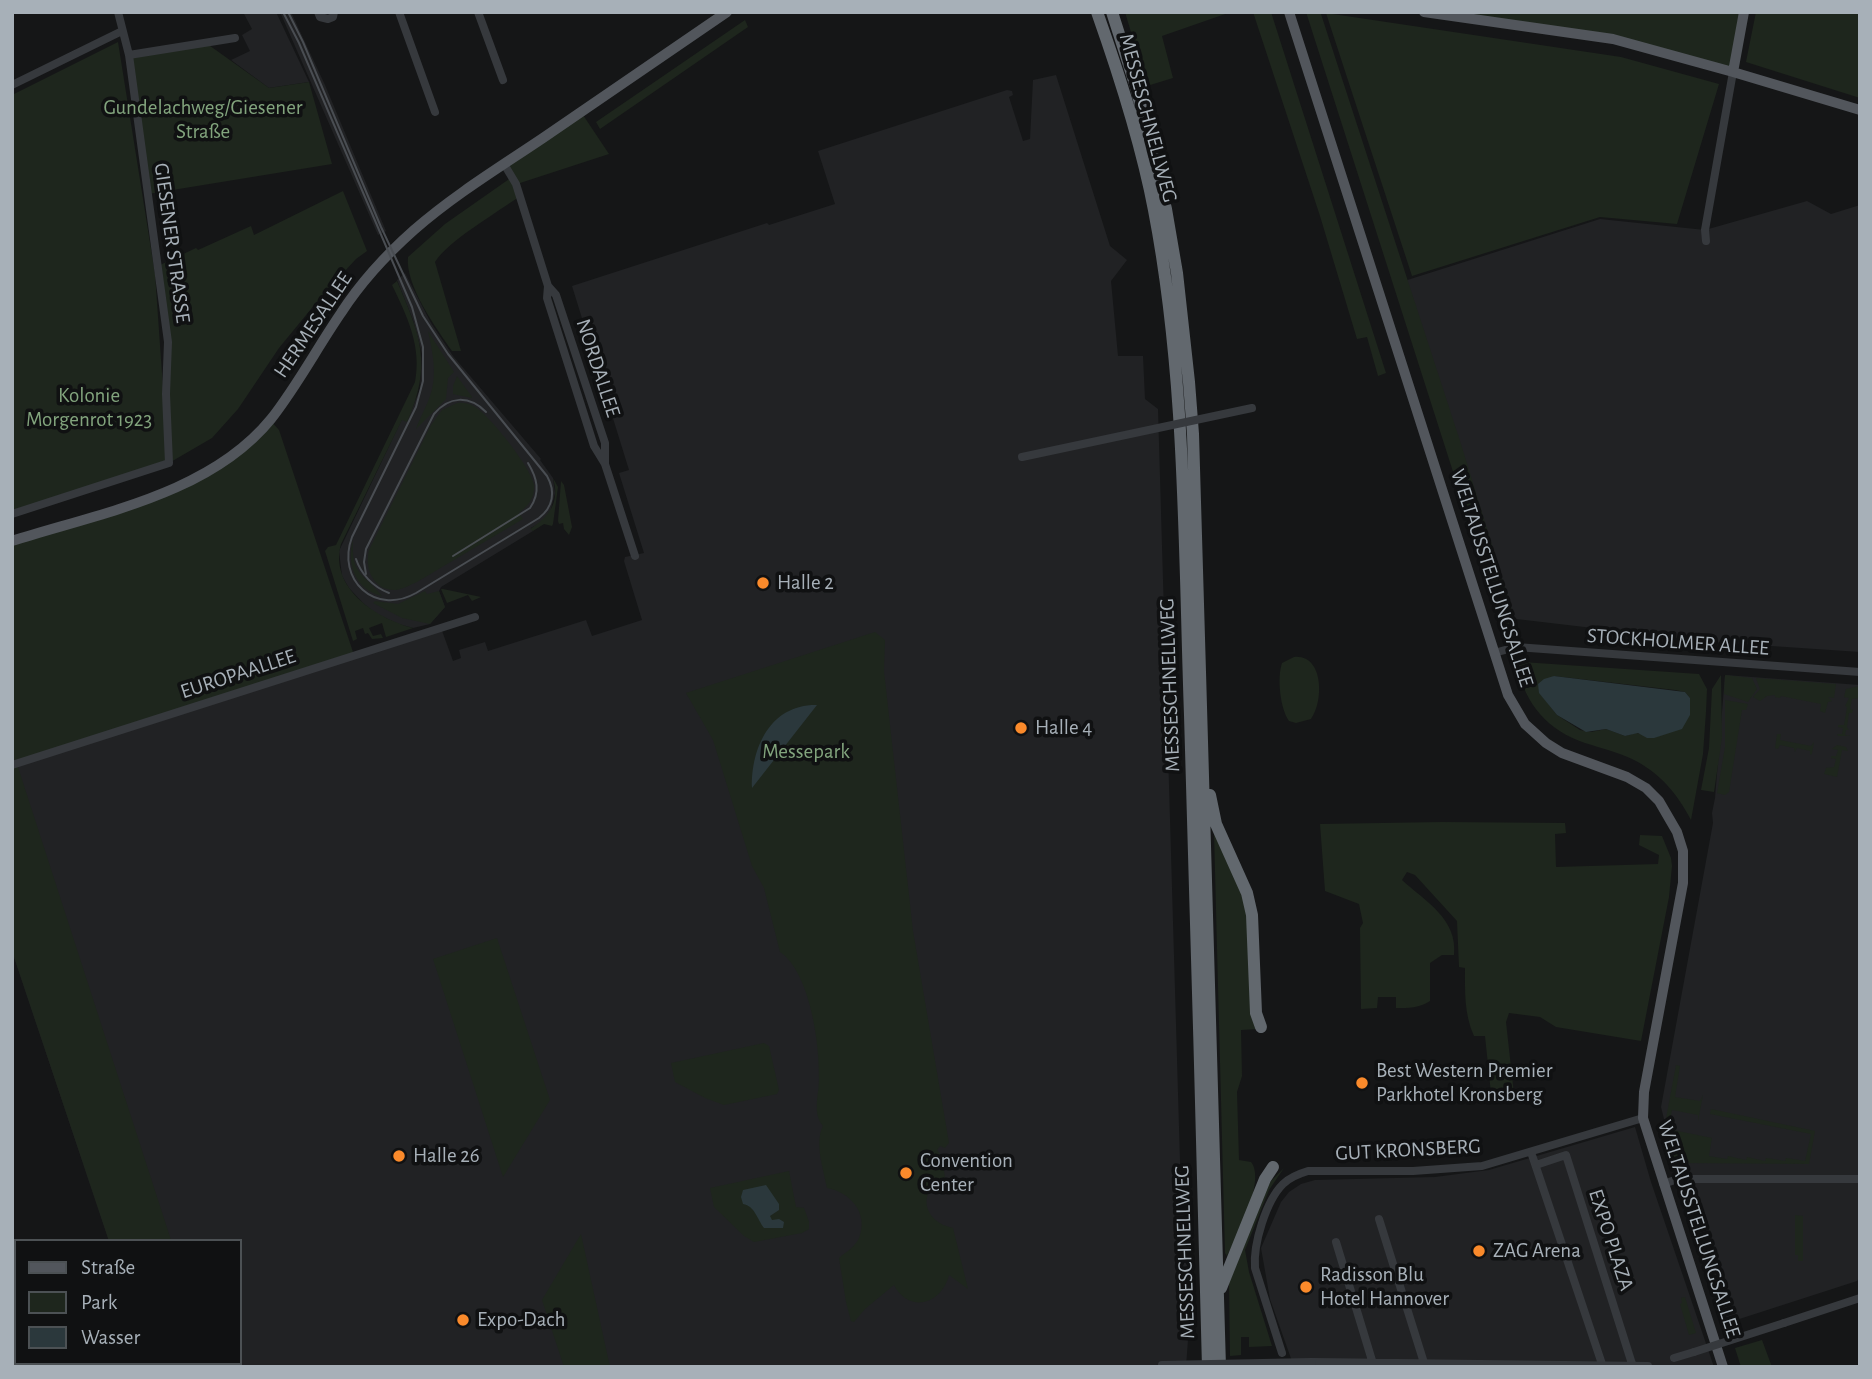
<!DOCTYPE html>
<meta charset="utf-8">
<style>
body{margin:0}
#map{position:relative;width:1872px;height:1379px;overflow:hidden;background:#151617;font-family:"Alegreya Sans",sans-serif}
canvas{display:block}
.frame{position:absolute;inset:0;border:14px solid #a7b0b8;pointer-events:none}
.legend{position:absolute;left:14px;top:1239px;width:228px;height:126px;box-sizing:border-box;background:#101112;border:2px solid #4c5154;margin:0;padding:9px 12px;list-style:none;font-size:21px;color:#a7b0b8}
.legend li{display:flex;align-items:center;gap:14px;height:35px}
.legend b{width:35px;border:2px solid #4c5154}
</style>
<div id="map">
<canvas width="1872" height="1379"></canvas>
<div class="frame"></div>
<ul class="legend">
<li><b style="height:9px;background:#52565c"></b>Straße</li>
<li><b style="height:19px;background:#1e261d"></b>Park</li>
<li><b style="height:19px;background:#2b383c"></b>Wasser</li>
</ul>
</div>
<script>
const c = document.querySelector('canvas').getContext('2d');
c.lineJoin = 'round';
function fill(path, color) { c.fillStyle = color; c.fill(path, 'evenodd'); }
function stroke(path, color, width, dash) { c.strokeStyle = color; c.lineWidth = width; c.lineCap = dash ? 'butt' : 'round'; c.setLineDash(dash || []); c.stroke(path); }
function label(font, color, halo, rows, align = 'center') {
  c.font = font + ' "Alegreya Sans",sans-serif'; c.lineWidth = 7; c.setLineDash([]); c.textBaseline = 'middle'; c.strokeStyle = halo; c.fillStyle = color; for (const [text, x, y, turn = 0] of rows) {
    c.save(); c.translate(x, y); c.rotate((+turn || 0) * Math.PI / 180); c.textAlign = isNaN(turn) ? turn : align; if (halo) c.strokeText(text, 0, 0); c.fillText(text, 0, 0); c.restore();
  }
}
fill(new Path2D(`
 M243,12H276L309,82L269,88L231,60L250,51L242,35L252,29Z
 M280,12H291L325,85L386,231L378,235Z
 M1056,75L1110,246L1127,260L1111,281L1118,356H1143L1145,399L1158,409L1181,1195L1192,1285L1186,1367H48L59,1363H240V1241H109L12,951V765L441,628L453,661L461,658L459,650L485,642L488,651L586,620L592,636L642,620L624,561L625,557L644,553L619,473L629,470L572,286L767,223L769,225L835,204L818,151L1007,90L1012,91L1013,95L1009,97L1023,141L1030,139L1033,80Z
 M1807,201L1831,214L1860,205V652L1712,642L1508,618L1401,282L1600,219L1705,230Z
 M405,273L431,323L453,356L541,459L540,460L553,478L555,493L550,513L545,520L531,528L533,531L441,587L439,591L445,607L430,624L413,628L398,624L375,613L363,603L349,588L342,576L339,551L402,419L407,421L420,389L422,354L413,320L397,280Z
 M1725,675L1860,685V1277L1857,1281L1727,1323L1675,1163L1661,1107L1713,823L1712,813L1715,798Z
 M1635,1127L1651,1182L1714,1367H1294L1270,1299L1261,1248L1281,1202L1289,1192L1301,1184L1315,1180L1435,1177L1489,1170Z`), '#212224');
fill(new Path2D(`
 M1125,12H1231L1162,36L1173,78L1147,86Z
 M1253,12H1271L1386,373L1378,376L1367,337L1357,339L1320,216Z
 M1306,12L1321,14L1461,444L1518,630L1503,628Z
 M1424,12H1744L1733,72L1649,48Z
 M1756,12H1860V98L1746,62Z
 M1326,13L1621,57L1719,84L1677,224L1600,217L1412,276Z
 M745,20L748,27L600,129L596,122Z
 M118,42L155,274L166,430L168,342L158,266L196,248L198,250L251,226L254,235L343,191L367,251L356,259L320,298L279,348L238,409L212,438L169,463L12,513V95Z
 M206,43L269,88L309,82L332,164L148,194L129,55Z
 M581,112L609,154L517,184L520,196C498,212 448,241 435,262L461,351H452C436,328 405,285 408,257L445,224L512,177L504,164Z
 M397,281C420,335 433,364 407,422L402,420L341,544C329,588 376,618 413,628L386,637L382,623L369,628L373,636L381,634L383,638L372,639L368,633L365,634L363,628L355,631L357,639L353,641L325,551L328,547L336,545L415,382C422,347 407,316 392,285Z
 M428,331L454,372L448,378L446,399L416,429C419,420 425,409 429,399C438,376 433,354 428,331Z
 M457,376L472,397V398L453,394V386Z
 M457,403C465,402 472,404 478,409C493,420 531,468 534,485C535,498 528,506 519,513L523,519L417,582C411,584 404,589 396,590C374,591 364,569 369,550L431,425L442,410Z
 M270,420L279,430L354,655L17,764L171,1240L109,1241L12,951V541L201,477Z
 M553,478L558,487L553,524L552,526L544,524L533,531L530,529C550,516 560,502 553,478Z
 M561,481L564,485L572,527L569,535L564,529L563,523L559,524L558,521Z
 M353,540C351,576 364,573 382,596C356,590 346,565 353,540Z
 M441,589H443L481,597L472,601L468,595L447,603Z
 M425,591L427,594L439,591L445,607L430,624L402,618L373,603L375,601L398,604Z
 M875,632L885,640L884,671L913,931L949,1143L945,1148L940,1146L937,1150L942,1157L945,1177C916,1191 923,1222 953,1228L968,1289L949,1275C942,1304 909,1314 894,1285L865,1309L854,1322L851,1321L846,1302L839,1258C846,1252 855,1247 859,1238C869,1213 850,1192 827,1188C824,1171 814,1143 823,1126C812,1113 819,1095 819,1079C820,1045 810,972 780,952L764,888L752,866L713,740L686,693Z
 M1294,657C1324,654 1324,702 1311,719L1296,723L1289,721C1280,708 1277,678 1282,663Z
 M1522,662L1699,674L1707,689L1706,712L1703,754L1691,820C1677,793 1659,772 1632,759C1617,752 1601,748 1585,743C1549,731 1524,704 1518,666ZM1554,676L1675,690L1685,692L1690,698L1643,734L1636,733L1625,736L1606,729L1591,732L1580,730L1557,715L1539,692Z
 M1721,675L1722,738L1714,792L1701,790L1709,748L1712,689Z
 M1725,675L1752,678L1757,689L1748,702L1724,694Z
 M1756,678L1836,684L1834,698L1828,697L1832,701L1828,702L1825,713L1820,711L1821,704L1781,696L1780,698L1775,697V695L1767,696L1760,701L1753,697L1760,689Z
 M1860,686V698L1852,699L1850,709L1853,710L1852,713H1849L1847,727L1849,730H1846L1845,735L1850,736H1838L1837,734H1842L1843,728L1838,727V725H1844L1847,707L1845,706L1849,698L1844,697L1846,689Z
 M1725,700L1748,704L1746,710H1742L1729,792L1725,795L1717,793L1725,747Z
 M1777,734H1781L1780,740L1811,746L1814,742L1812,754L1810,755V751L1797,748L1795,752L1794,748L1780,745L1778,749L1775,748Z
 M1837,745L1846,747L1848,751L1842,750L1837,777L1824,774L1826,768L1834,767L1836,759L1831,758V756H1836L1838,750L1832,749Z
 M1442,822L1565,823L1566,833L1555,834L1556,867L1658,864L1659,855L1639,845L1640,835L1662,836L1671,858L1672,866L1669,897L1641,1041L1556,1027L1540,1017L1509,1013L1506,1022L1515,1103H1492L1485,1036H1474C1464,1014 1465,991 1465,968L1459,967L1457,921L1415,875L1407,872L1402,880C1425,901 1458,919 1454,955H1442L1430,963V1001C1420,1008 1408,1008 1396,1008V997H1378L1377,1008L1361,1009L1360,928L1363,923L1359,904L1325,891L1320,824Z
 M1214,833L1243,891L1249,915L1257,1029L1241,1030L1242,1076L1237,1092L1239,1160L1251,1162C1266,1180 1237,1237 1227,1256L1225,1253Z
 M497,938L550,1100L503,1177L433,959Z
 M764,1043L769,1046L779,1090L777,1094L724,1105L705,1098L675,1082L671,1063Z
 M1676,1065L1680,1066L1675,1097L1700,1101L1703,1095L1698,1121V1115L1672,1110L1668,1129L1712,1138L1709,1156L1727,1159L1728,1156L1746,1160L1747,1157L1765,1161L1766,1158L1785,1161L1786,1158L1805,1161L1811,1134L1710,1114L1711,1109L1815,1131L1809,1164L1678,1163L1674,1159L1665,1124Z
 M1284,1168L1269,1190L1245,1250L1249,1272L1272,1346L1249,1347V1337H1241V1355L1230,1356L1229,1283L1270,1182Z
 M789,1171L796,1207L804,1208L809,1222V1229L802,1233L754,1242L744,1236L714,1207L710,1188Z
 M1795,1215L1803,1216V1261H1798V1255H1795Z
 M581,1234L610,1367H564L542,1300Z
 M1685,1297L1696,1333L1689,1335L1680,1304L1682,1303L1681,1298Z
 M1762,1340L1772,1367H1741L1735,1348Z`), '#1e261d');
fill(new Path2D(`
 M1554,676L1685,692L1690,698V715L1682,729L1654,738H1647L1638,733L1625,736L1606,729L1586,732L1557,715L1539,693L1538,684L1544,679Z
 M817,705L752,788C751,747 771,704 817,705Z
 M766,1185L779,1204V1210L770,1216L772,1220L779,1219L784,1222L783,1228H764C757,1219 755,1206 743,1204L741,1197L743,1190Z`), '#2b383c');
stroke(new Path2D(`
 M318,12L320,17L328,19L333,17L334,12
 M399,12L435,112
 M478,12L503,80
 M129,55L235,38
 M12,85L122,31
 M504,164L516,184L548,286L556,295L605,443V464
 M1706,241L1705,230L1733,72
 M548,286L547,298L594,446L605,464L635,556
 M12,514L169,463L166,394L168,342L129,55L118,12
 M1494,653L1516,647L1860,672
 M12,765L475,617
 M1531,1152L1603,1367
 M1536,1165L1566,1155L1633,1367
 M1663,1184L1678,1179H1860
 M1379,1219L1425,1366
 M1336,1242L1374,1367
 M1784,1323L1860,1298
 M1282,1353L1255,1268C1253,1244 1266,1201 1283,1184C1290,1177 1298,1174 1308,1171H1413L1482,1166L1643,1118
 M1674,1358L1694,1352
 M1312,1362L1648,1366`), '#36393d', 8);
stroke(new Path2D(`
 M1289,12L1508,695L1525,724L1546,743L1562,753L1627,777L1646,788L1659,801L1677,832L1683,851V883L1644,1092L1643,1118L1723,1367
 M1424,12L1613,39L1733,72L1860,110
 M1733,72L1744,12
 M12,541C100,513 210,494 271,419C297,386 317,348 341,313C361,282 387,254 414,230C454,195 500,167 543,138C605,96 666,54 727,12`), '#52565c', 10);
stroke(new Path2D(`
 M1097,12C1120,77 1141,142 1154,210C1186,376 1184,547 1190,715C1197,932 1202,1150 1208,1367
 M1112,12L1136,87L1166,209L1177,273L1189,382L1193,434L1200,672L1220,1367
 M1210,795L1216,824L1247,893L1252,915L1256,1013L1261,1027
 M1221,1288L1265,1179L1273,1167`), '#62686e', 12);
stroke(new Path2D(`
 M283,12L299,43L412,307L423,347V381L416,407L352,537C336,580 375,616 416,593L539,518C553,507 556,492 547,476L448,354L423,316L381,227L303,42L288,12
 M453,556L530,508C541,492 537,478 528,463
 M356,559C361,574 373,587 389,593
 M366,574L364,562L366,549L434,414C449,396 469,395 486,412`), '#494d52', 2);
stroke(new Path2D(`
 M1022,457L1252,408
 M1694,1352L1784,1323
 M1162,1365L1312,1362`), '#36393d', 8);
for (const [x, y, r, color] of [
 [763,583,7,"#fa8a2b"],
 [1021,728,7,"#fa8a2b"],
 [1362,1083,7,"#fa8a2b"],
 [399,1156,7,"#fa8a2b"],
 [906,1173,7,"#fa8a2b"],
 [1479,1251,7,"#fa8a2b"],
 [1306,1287,7,"#fa8a2b"],
 [463,1320,7,"#fa8a2b"]
]) { const dot = new Path2D(); dot.arc(x, y, r, 0, 2 * Math.PI); c.fillStyle = color; c.fill(dot); stroke(dot, '#101112', 2.5); }
label('21px', '#82a47d', '#101112', [
 ["Gundelachweg/Giesener",203,108],
 ["Straße",203,132],
 ["Kolonie",89,396],
 ["Morgenrot 1923",89,420],
 ["Messepark",806,752]
]);
label('21px', '#a7b0b8', '#101112', [
 ["MESSESCHNELLWEG",1148,118,75],
 ["GIESENER STRASSE",172,243,82],
 ["HERMESALLEE",313,325,-56],
 ["NORDALLEE",598,368,72],
 ["WELTAUSSTELLUNGSALLEE",1492,578,72],
 ["STOCKHOLMER ALLEE",1678,642,4],
 ["EUROPAALLEE",238,674,-18],
 ["MESSESCHNELLWEG",1170,685,-92],
 ["GUT KRONSBERG",1408,1150,-3],
 ["WELTAUSSTELLUNGSALLEE",1699,1229,72],
 ["EXPO PLAZA",1611,1240,72],
 ["MESSESCHNELLWEG",1185,1252,-92]
]);
label('21px', '#a7b0b8', '#101112', [
 ["Halle 2",777,583],
 ["Halle 4",1035,728],
 ["Best Western Premier",1376,1071],
 ["Parkhotel Kronsberg",1376,1095],
 ["Halle 26",413,1156],
 ["Convention",920,1161],
 ["Center",920,1185],
 ["ZAG Arena",1493,1251],
 ["Radisson Blu",1320,1275],
 ["Hotel Hannover",1320,1299],
 ["Expo-Dach",477,1320]
], 'left');
</script>
